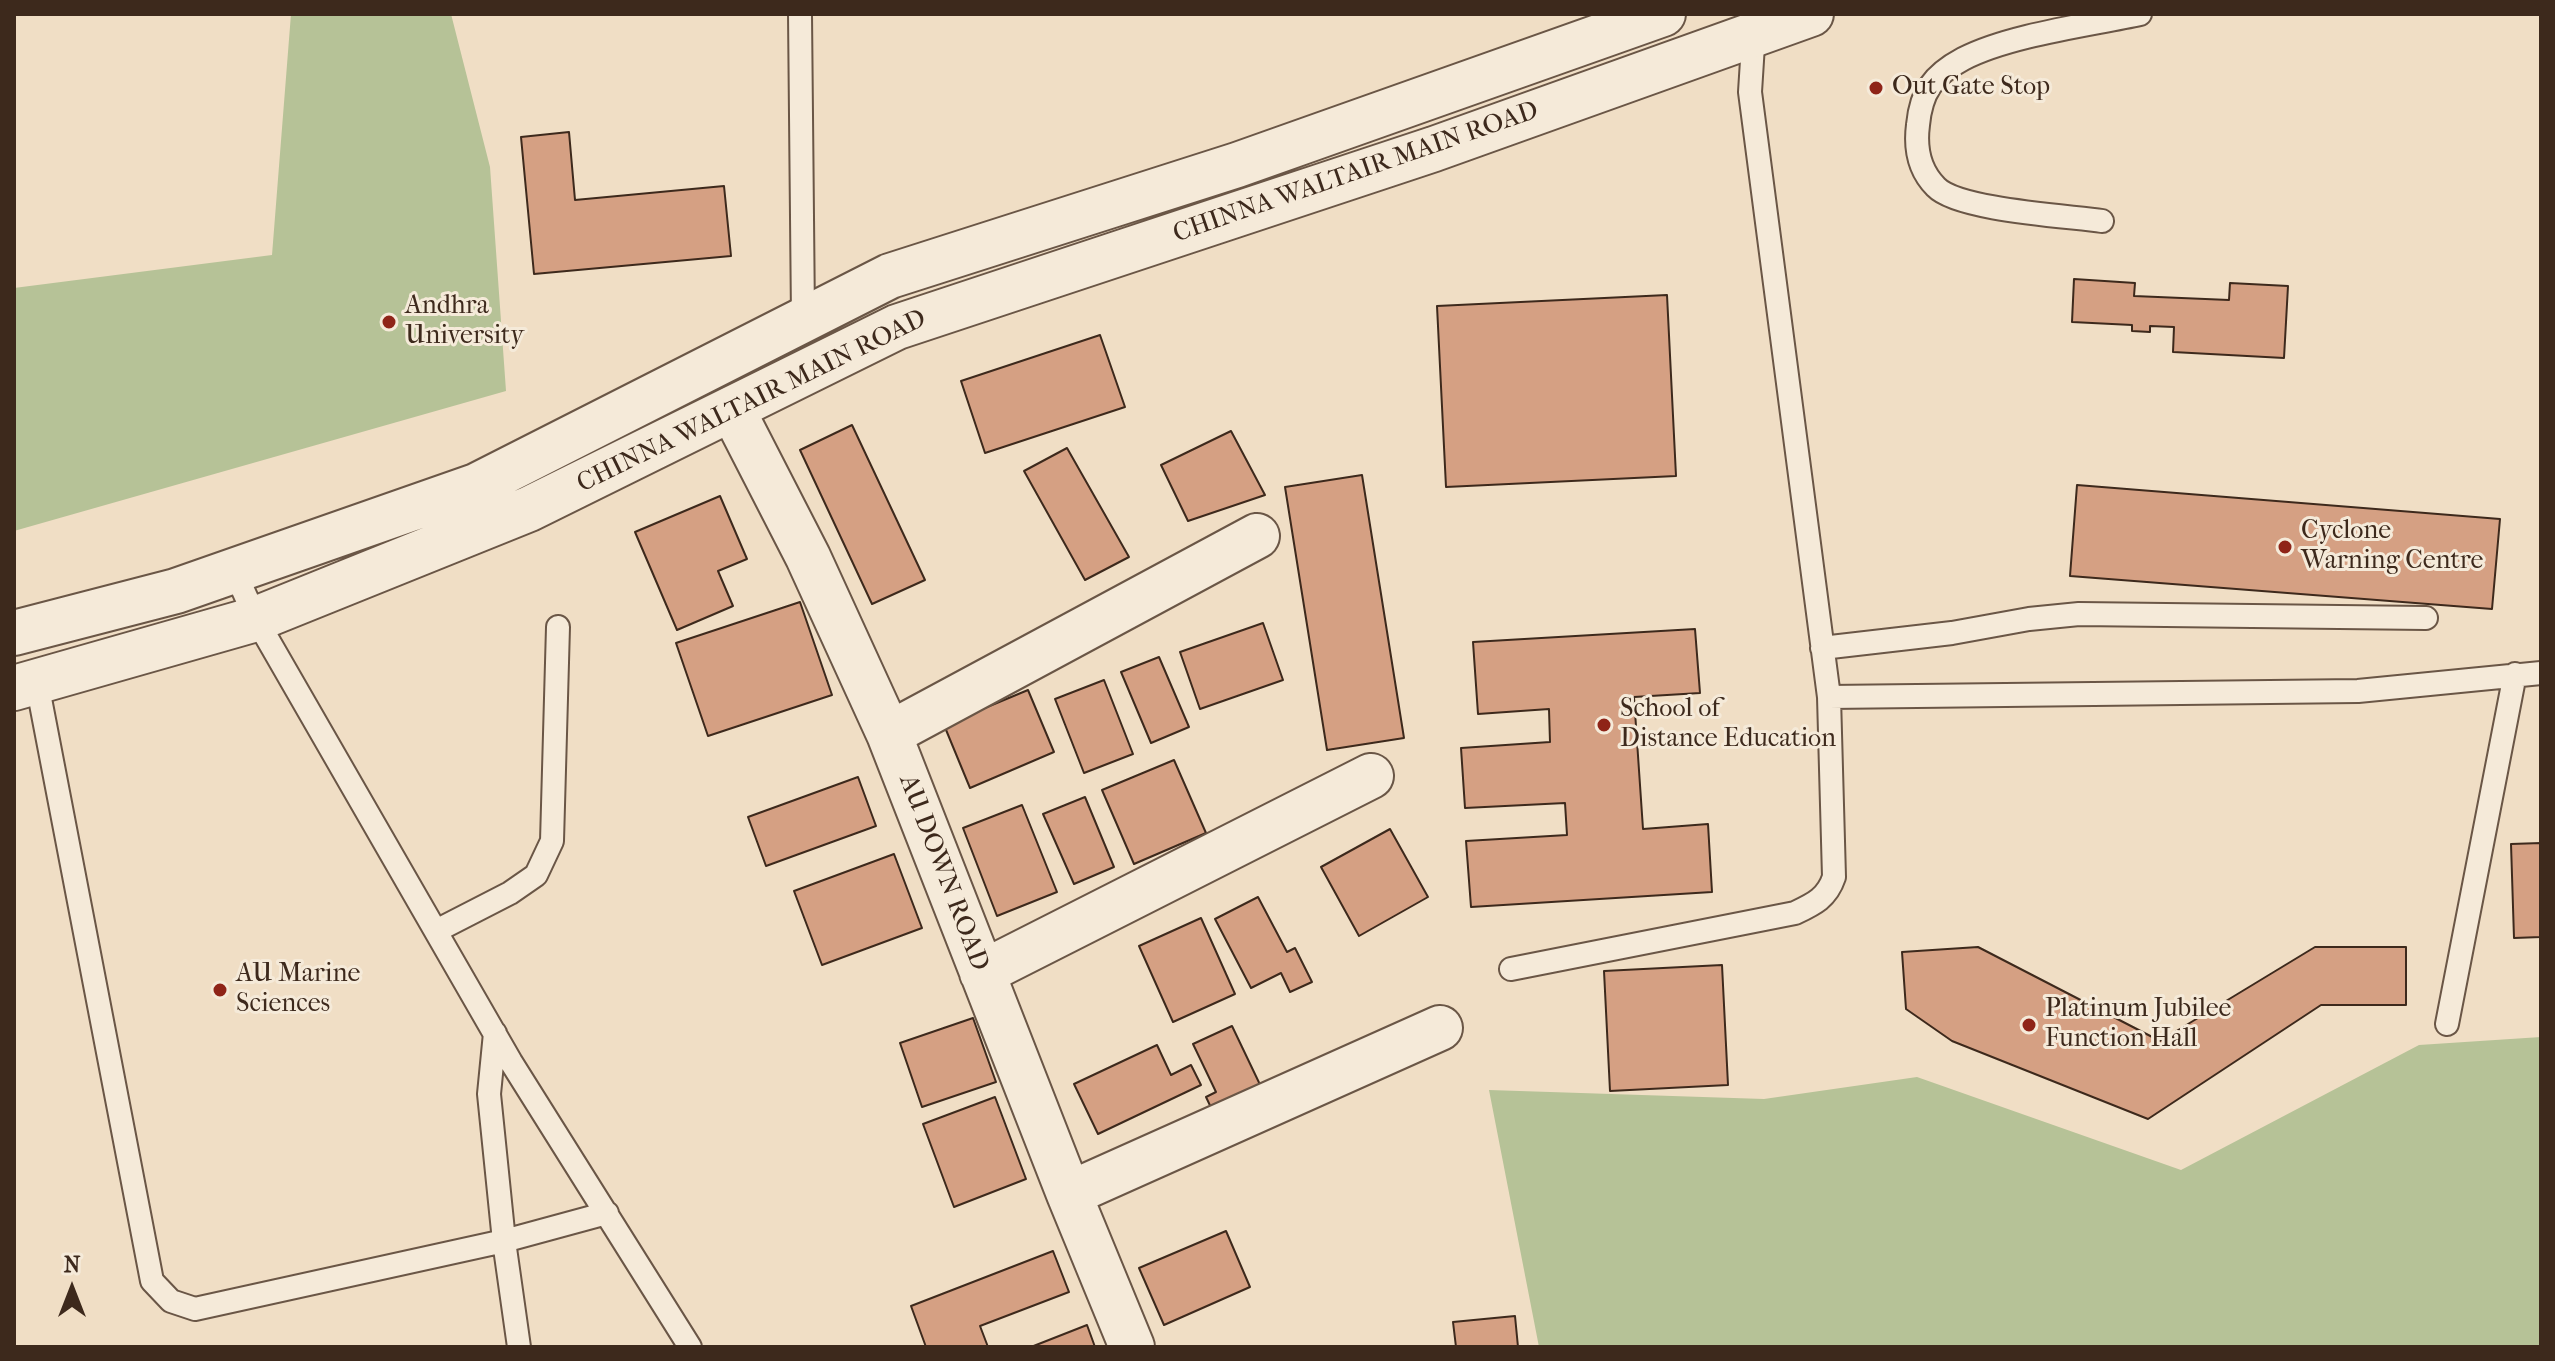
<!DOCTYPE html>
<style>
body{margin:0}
#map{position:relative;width:2555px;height:1361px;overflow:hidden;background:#f0dec5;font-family:"IM FELL French Canon",serif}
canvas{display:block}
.frame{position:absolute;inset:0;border:16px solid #3d291c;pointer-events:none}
.north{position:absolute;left:32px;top:1249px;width:80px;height:80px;-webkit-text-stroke:6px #f5ead9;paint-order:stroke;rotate:0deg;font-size:22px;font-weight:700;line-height:32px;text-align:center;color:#3d291c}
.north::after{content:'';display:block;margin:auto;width:28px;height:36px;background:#3d291c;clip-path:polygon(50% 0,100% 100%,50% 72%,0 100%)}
</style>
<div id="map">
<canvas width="2555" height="1361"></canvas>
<div class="frame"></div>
<div class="north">N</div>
</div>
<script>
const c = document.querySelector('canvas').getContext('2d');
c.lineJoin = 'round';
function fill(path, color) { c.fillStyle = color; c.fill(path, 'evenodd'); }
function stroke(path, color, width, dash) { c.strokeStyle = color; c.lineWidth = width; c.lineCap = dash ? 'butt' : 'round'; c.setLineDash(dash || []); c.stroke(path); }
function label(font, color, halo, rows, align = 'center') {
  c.font = font + ' "IM FELL French Canon",serif'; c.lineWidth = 6; c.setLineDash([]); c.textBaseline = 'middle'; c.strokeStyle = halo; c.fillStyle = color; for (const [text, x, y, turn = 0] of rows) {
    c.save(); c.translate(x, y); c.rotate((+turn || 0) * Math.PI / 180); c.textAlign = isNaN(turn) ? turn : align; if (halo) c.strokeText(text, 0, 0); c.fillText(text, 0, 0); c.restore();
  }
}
fill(new Path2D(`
 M291,14H451L490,167L506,391L14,531V288L272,255Z
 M2541,1037V1347H1539L1489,1090L1764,1099L1917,1077L2181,1170L2419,1045Z`), '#b6c297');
const building = new Path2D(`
 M569,132L575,200L724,186L731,256L534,274L521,137Z
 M2074,279L2135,283L2134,296L2229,300L2230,283L2288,286L2284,358L2173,352L2174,327L2150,326V332L2132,331V325L2072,322Z
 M1667,295L1676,476L1446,487L1437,306Z
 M1100,335L1125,407L985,453L961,381Z
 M852,425L925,580L872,604L800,450Z
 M1231,431L1265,495L1188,521L1161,465Z
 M1067,448L1129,557L1085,580L1024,471Z
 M1362,475L1404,738L1327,750L1285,487Z
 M2077,485L2500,519L2492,609L2070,576Z
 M720,496L747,559L718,571L733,606L677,630L635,532Z
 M800,602L832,695L708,736L676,643Z
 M1263,623L1283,680L1200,709L1180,652Z
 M1695,629L1700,693L1634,697L1643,829L1708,824L1712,892L1471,907L1466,841L1567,835L1565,803L1465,808L1461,748L1550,742L1549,709L1478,714L1473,642Z
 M1159,657L1189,727L1151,743L1121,672Z
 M1104,680L1133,754L1084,773L1055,699Z
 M1028,690L1054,752L970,788L944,725Z
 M1174,760L1206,833L1134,864L1102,790Z
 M858,777L876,826L766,866L748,817Z
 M1085,797L1114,867L1074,884L1043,814Z
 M1022,805L1057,892L997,916L963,828Z
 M1390,829L1428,897L1359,936L1321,867Z
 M2541,843V937L2514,938L2511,844Z
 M894,854L922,928L822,965L794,891Z
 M1258,897L1287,952L1295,948L1312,982L1290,992L1281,973L1251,988L1215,919Z
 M1201,918L1235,994L1173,1022L1139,946Z
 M1978,947L2160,1041L2315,947H2406V1005H2321L2148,1119L1952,1041L1906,1009L1902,952Z
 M1722,965L1728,1085L1610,1091L1604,971Z
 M973,1018L996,1082L922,1107L900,1043Z
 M1232,1026L1264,1093L1215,1116L1206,1097L1216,1092L1193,1044Z
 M1157,1045L1171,1075L1191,1065L1201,1085L1098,1134L1074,1084Z
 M995,1097L1026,1179L954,1207L923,1124Z
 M1226,1231L1250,1287L1164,1325L1139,1268Z
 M1053,1251L1069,1292L980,1326L988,1347H926L911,1306Z
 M1515,1316L1518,1347H1456L1453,1322Z
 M1087,1325L1095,1347H1031Z`);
fill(building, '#d5a083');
stroke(building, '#3d291c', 2);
const service = new Path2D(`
 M800,14L803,318
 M2102,221C2067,216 1958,210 1936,187C1919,170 1915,148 1918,125C1921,92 1933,75 1963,59C2009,35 2089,25 2140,14
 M234,570L256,619L511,1062L690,1347
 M1822,648L1952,633L2029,619L2079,614L2426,618
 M37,683L152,1281L171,1301L195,1309L504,1241L607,1213
 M1829,697L2358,691L2541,673
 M436,931L510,893L536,875L552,841L558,627
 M1511,969L1795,913C1814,904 1827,898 1834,877L1829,697L1750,92L1754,29
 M2447,1024L2515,674
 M495,1033L489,1094L504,1241L519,1347`);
const minor = new Path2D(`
 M732,409L808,557L889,734L1069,1194L1132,1347
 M889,734L1257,536
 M982,973L1371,776
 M1069,1194L1440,1028`);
const tertiary = new Path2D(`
 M14,633L176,591L476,486L890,276L1237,165L1663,14
 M14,688L256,619L529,509L897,327L1434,149L1811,14`);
stroke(service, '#6a5646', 26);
stroke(minor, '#6a5646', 48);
stroke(tertiary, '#6a5646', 48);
stroke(service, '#f5ead9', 22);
stroke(minor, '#f5ead9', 44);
stroke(tertiary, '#f5ead9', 44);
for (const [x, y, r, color] of [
 [1876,88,8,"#8f2418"],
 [389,322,8,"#8f2418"],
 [2285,547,8,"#8f2418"],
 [1604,725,8,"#8f2418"],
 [220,990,8,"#8f2418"],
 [2029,1025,8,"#8f2418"]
]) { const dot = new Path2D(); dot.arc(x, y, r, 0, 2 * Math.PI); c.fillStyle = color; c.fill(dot); stroke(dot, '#f5ead9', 3); }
label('26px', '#3d291c', '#f5ead9', [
 ["Out Gate Stop",1892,88],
 ["Andhra",405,307],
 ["University",405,337],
 ["Cyclone",2301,532],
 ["Warning Centre",2301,562],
 ["School of",1620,710],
 ["Distance Education",1620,740],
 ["AU Marine",236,975],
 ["Sciences",236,1005],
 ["Platinum Jubilee",2045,1010],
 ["Function Hall",2045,1040]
], 'left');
label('26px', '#3d291c', '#f5ead9', [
 ["CHINNA WALTAIR MAIN ROAD",1356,173,-19],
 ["CHINNA WALTAIR MAIN ROAD",752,402,-26],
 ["AU DOWN ROAD",943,873,69]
]);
</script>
